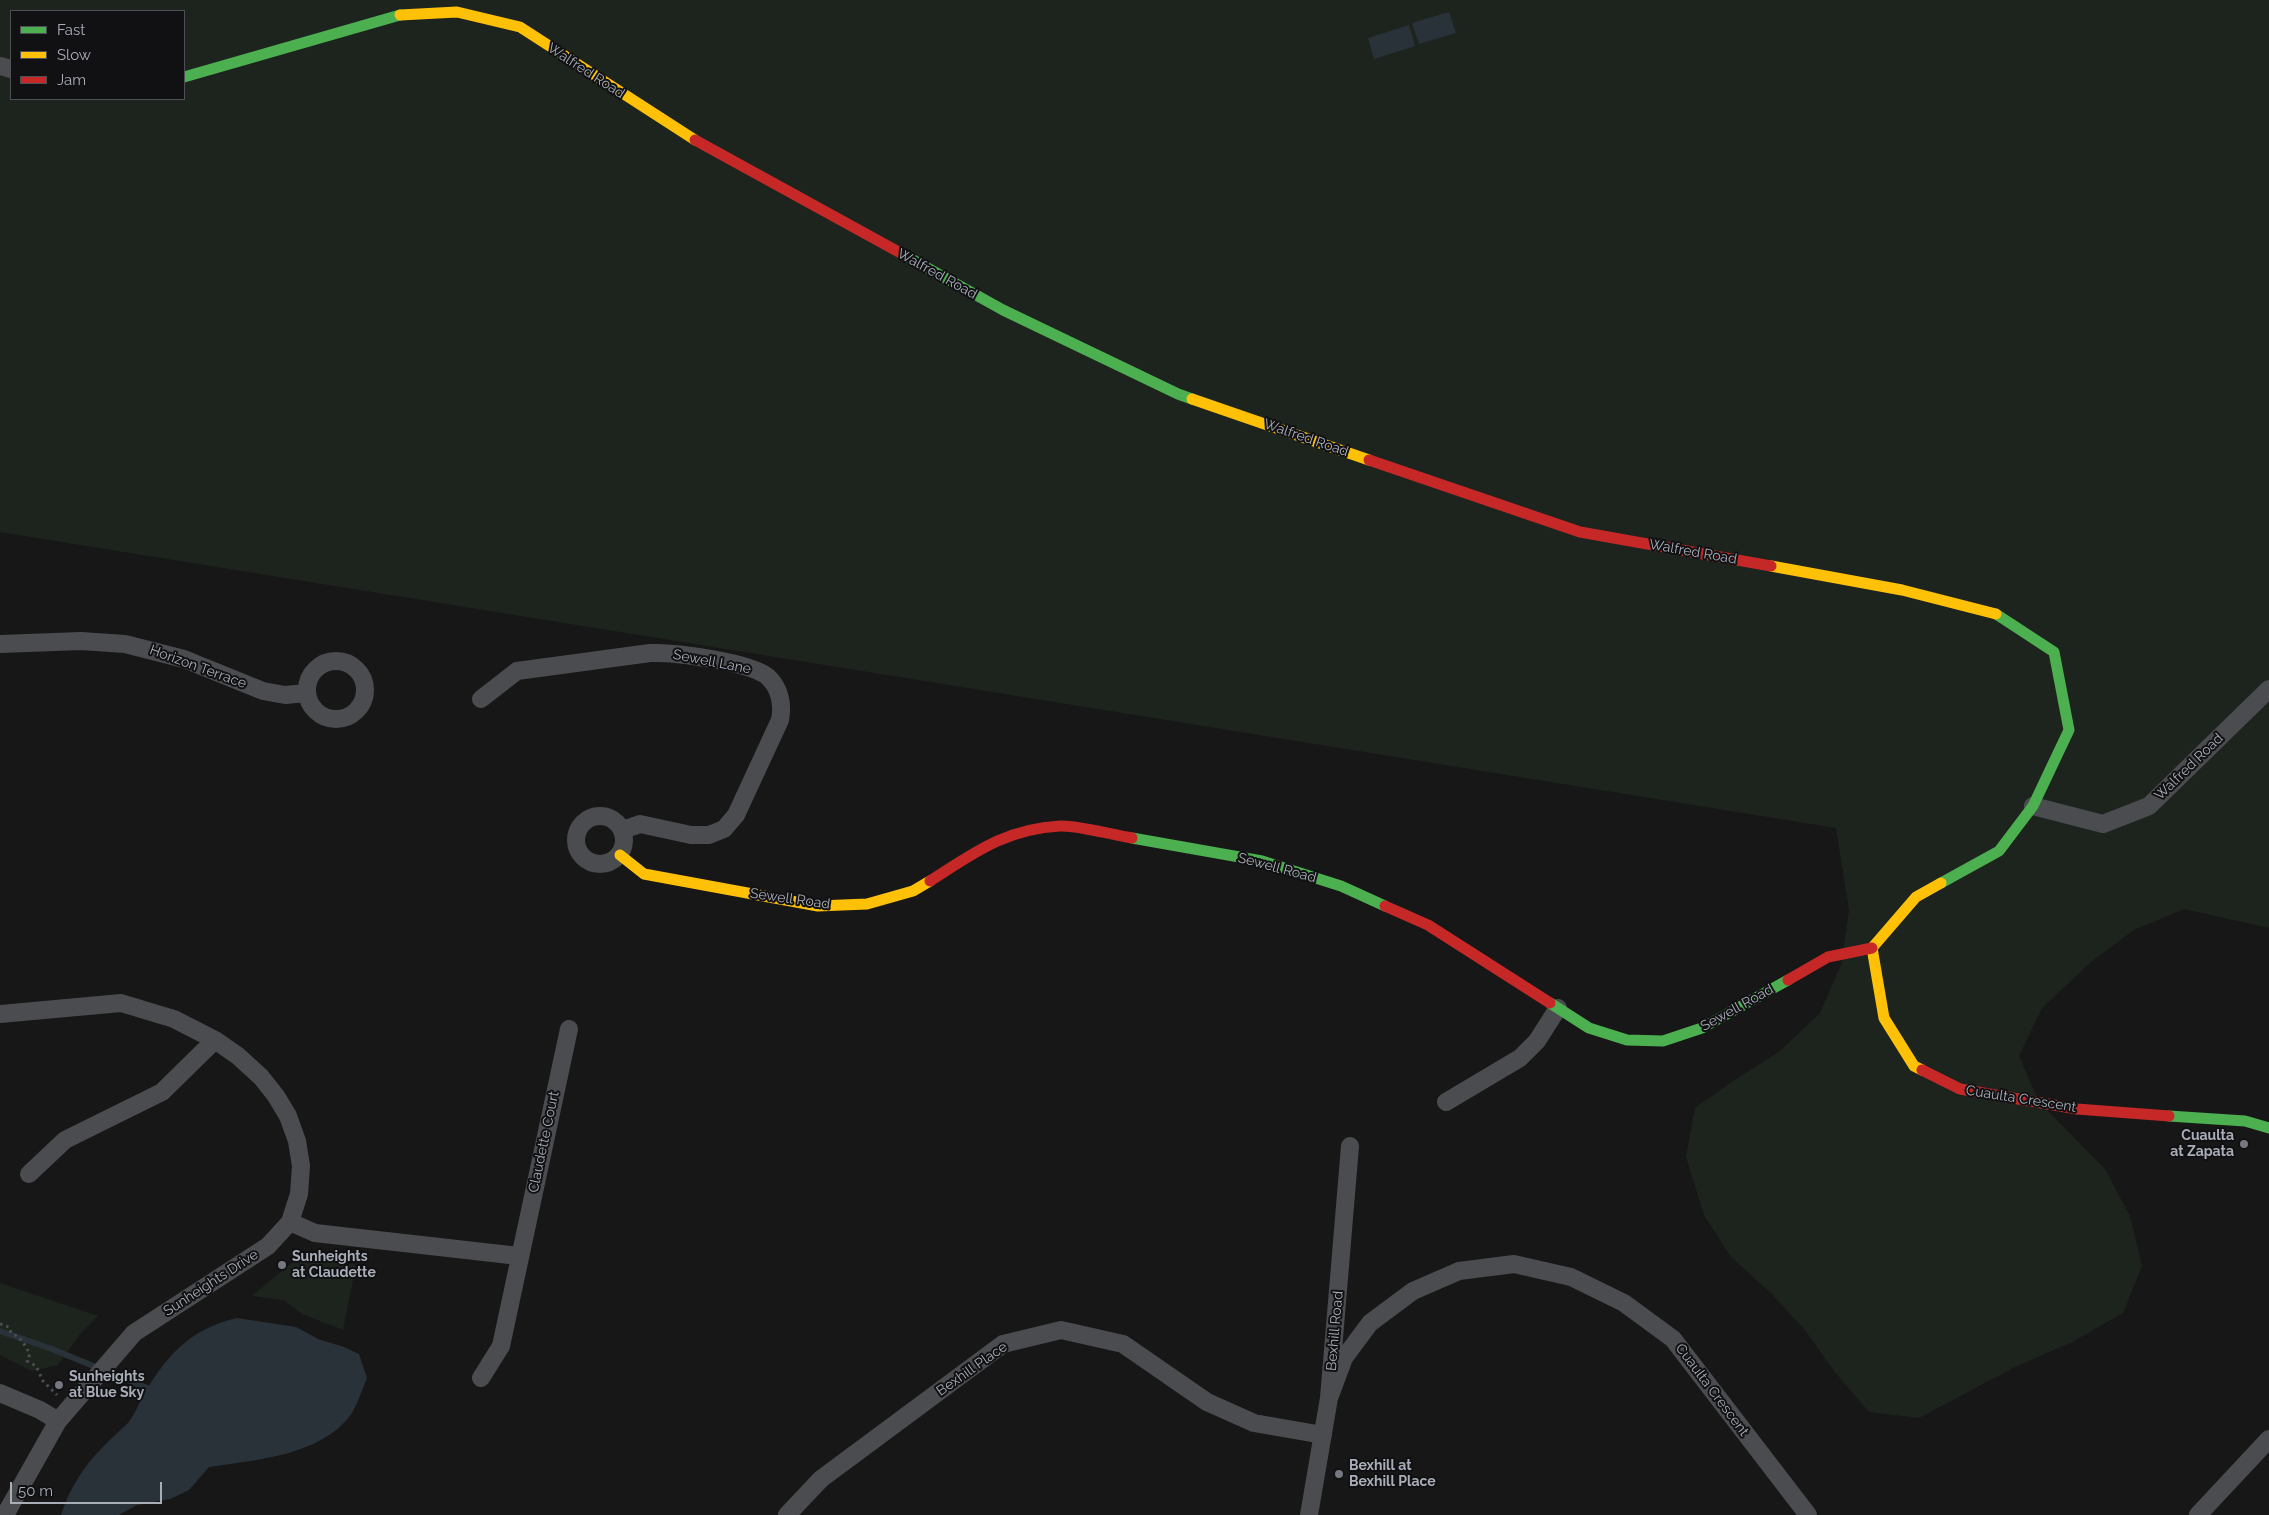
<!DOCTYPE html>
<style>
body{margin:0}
#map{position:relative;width:2269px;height:1515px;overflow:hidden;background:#171717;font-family:Raleway,sans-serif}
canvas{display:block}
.legend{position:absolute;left:10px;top:10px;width:175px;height:90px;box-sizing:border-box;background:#111113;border:1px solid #4d4f55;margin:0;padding:6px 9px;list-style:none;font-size:15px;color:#a8adb8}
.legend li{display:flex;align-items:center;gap:10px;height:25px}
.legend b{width:25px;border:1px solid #4d4f55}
.scale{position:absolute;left:10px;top:1482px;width:152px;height:22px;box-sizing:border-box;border:2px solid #a8adb8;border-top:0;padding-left:6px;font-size:15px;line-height:18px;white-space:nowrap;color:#a8adb8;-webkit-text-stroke:4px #111113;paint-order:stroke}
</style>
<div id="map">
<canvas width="2269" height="1515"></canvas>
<ul class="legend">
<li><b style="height:6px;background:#4caf50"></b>Fast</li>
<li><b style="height:6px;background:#ffc107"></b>Slow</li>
<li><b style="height:6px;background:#c62828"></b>Jam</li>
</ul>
<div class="scale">50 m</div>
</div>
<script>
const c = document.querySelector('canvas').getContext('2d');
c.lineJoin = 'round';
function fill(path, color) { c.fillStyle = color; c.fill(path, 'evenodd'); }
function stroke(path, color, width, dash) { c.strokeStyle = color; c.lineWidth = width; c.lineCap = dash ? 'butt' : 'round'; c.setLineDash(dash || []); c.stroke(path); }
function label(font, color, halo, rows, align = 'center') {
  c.font = font + ' Raleway,sans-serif'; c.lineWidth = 4; c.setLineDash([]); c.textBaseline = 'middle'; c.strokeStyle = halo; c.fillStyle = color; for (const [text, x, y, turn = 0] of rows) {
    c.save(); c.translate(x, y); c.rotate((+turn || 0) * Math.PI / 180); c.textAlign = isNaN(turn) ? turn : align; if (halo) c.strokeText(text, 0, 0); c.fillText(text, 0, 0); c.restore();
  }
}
fill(new Path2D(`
 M0,0H2269V928L2184,909L2134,930L2091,962L2042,1008L2019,1056L2039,1102L2105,1169L2130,1216L2142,1266L2123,1313L2072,1342L2015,1367L1919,1418L1869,1412L1834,1371L1805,1330L1772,1294L1731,1257L1704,1215L1686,1157L1695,1108L1736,1079L1780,1051L1820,1013L1841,965L1849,910L1836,828L0,532ZM11,11H184V99H11Z
 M308,1259L356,1265L343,1330L302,1314L284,1300L252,1296L289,1265L295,1261Z
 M0,1283L98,1316L80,1334L58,1365L32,1371L0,1355Z`), '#1d241e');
fill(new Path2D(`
 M1449,12L1456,33L1419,44L1412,23Z
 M1409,25L1415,46L1374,59L1368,38Z
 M237,1318L296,1327L318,1339L344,1347L359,1354L367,1378C362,1390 357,1406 350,1416C319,1456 255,1460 209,1467L189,1490L170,1499L137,1505L119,1515H61C69,1490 84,1465 103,1447C111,1438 120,1431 128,1423C136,1413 140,1400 147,1389C170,1351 194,1328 237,1318Z`), '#2a3239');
stroke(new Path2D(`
 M0,1331L52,1349L147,1388`), '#2a3239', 6);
stroke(new Path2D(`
 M0,1324L9,1327L11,1333C22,1338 24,1344 30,1354L27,1361L36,1366L43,1381L57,1395`), '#4d4e52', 3, [2.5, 4]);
stroke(new Path2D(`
 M0,66L11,69
 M0,644L81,641L125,644L184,659L263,691L285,695L306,693
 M307 690a29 29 0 1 1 58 0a29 29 0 1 1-58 0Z
 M481,699L517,671L650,653C674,652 751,662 768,677C780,688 783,705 780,720L736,815L724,829L709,835H691L640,824L623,830
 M2033,806L2103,824L2149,806L2269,689
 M576 840a24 24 0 1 1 48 0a24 24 0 1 1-48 0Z
 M0,1014L121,1003L174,1019L215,1040L238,1056L261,1077L276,1096L288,1116L297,1141L301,1166L299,1194L290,1222L268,1246L134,1333L58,1421L5,1515
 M1446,1102L1520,1058L1537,1041L1558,1008
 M29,1174L65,1140L162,1092L215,1040
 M290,1222L315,1233L519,1256
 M481,1378L501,1346L569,1029
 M0,1393L40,1410L58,1421
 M1329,1398L1344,1358L1370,1323L1413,1291L1459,1271L1514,1264L1571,1277L1624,1303L1673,1339L1808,1515
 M787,1515L821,1479L1003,1344L1061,1330L1123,1344L1207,1402L1254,1423L1323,1435
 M1309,1515L1329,1398L1350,1146
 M2198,1515L2269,1439`), '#4b4c50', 18);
stroke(new Path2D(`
 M184,77L400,15
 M906,256L1003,310L1178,394L1192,399
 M1132,838L1262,861L1341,886L1385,906
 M1941,883L1999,851L2033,806L2069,730L2054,652L1996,614
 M1550,1003L1589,1028L1627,1040L1663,1041L1702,1028L1788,980
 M2169,1116L2245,1121L2269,1128`), '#4caf50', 11);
stroke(new Path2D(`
 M400,15L457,12L520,27L695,140
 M1192,399L1369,460
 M1771,566L1902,590L1996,614
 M620,855L644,874L818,906L867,904L913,891L930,881
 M1922,1070L1914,1066L1884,1018L1872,948L1916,897L1941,883`), '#ffc107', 11);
stroke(new Path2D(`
 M695,140L906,256
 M1369,460L1580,532L1771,566
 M930,881C974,853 1005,829 1060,826C1077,825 1113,835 1132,838
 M1385,906L1428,925L1550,1003
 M1788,980L1828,957L1872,948
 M1922,1070L1960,1089L2077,1109L2169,1116`), '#c62828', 11);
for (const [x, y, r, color] of [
 [2244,1144,5,"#757880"],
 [282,1265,5,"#757880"],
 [59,1385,5,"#757880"],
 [1339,1474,5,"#757880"]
]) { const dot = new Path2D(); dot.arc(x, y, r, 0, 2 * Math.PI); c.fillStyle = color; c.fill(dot); stroke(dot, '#111113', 2); }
label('14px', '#a8adb8', '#111113', [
 ["Walfred Road",586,71,33],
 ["Walfred Road",937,274,29],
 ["Walfred Road",1306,438,19],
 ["Walfred Road",1693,552,10],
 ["Sewell Lane",712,662,11],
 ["Horizon Terrace",198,667,20],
 ["Walfred Road",2189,767,-44],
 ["Sewell Road",1277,868,15],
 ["Sewell Road",790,899,8],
 ["Sewell Road",1737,1008,-29],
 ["Cuaulta Crescent",2021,1099,9],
 ["Claudette Court",544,1142,-78],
 ["Sunheights Drive",211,1283,-33],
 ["Bexhill Road",1335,1331,-85],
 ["Bexhill Place",972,1369,-35],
 ["Cuaulta Crescent",1712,1390,53]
]);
label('bold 14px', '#a8adb8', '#111113', [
 ["Cuaulta",2234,1136,"right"],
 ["at Zapata",2234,1152,"right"],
 ["Sunheights",292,1257],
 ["at Claudette",292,1273],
 ["Sunheights",69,1377],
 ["at Blue Sky",69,1393],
 ["Bexhill at",1349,1466],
 ["Bexhill Place",1349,1482]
], 'left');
</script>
